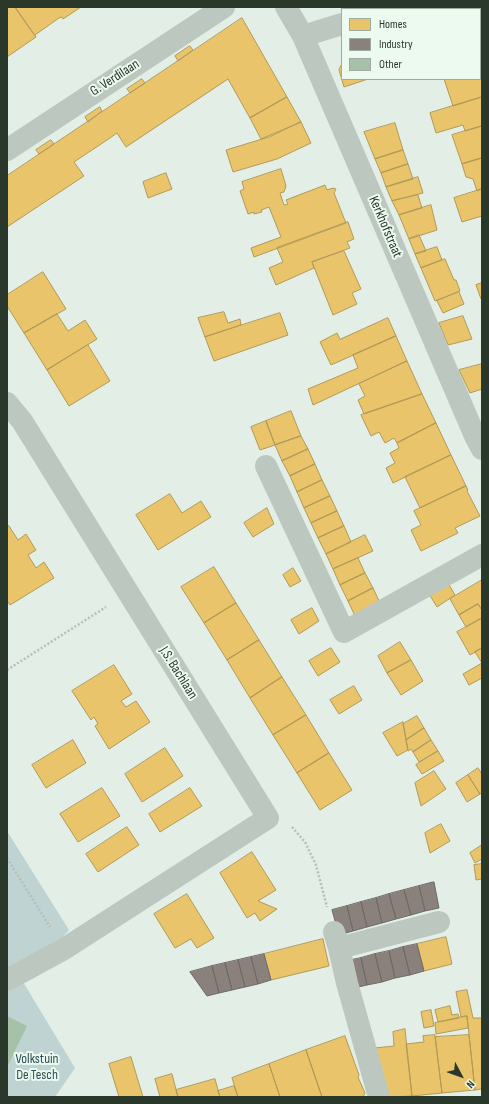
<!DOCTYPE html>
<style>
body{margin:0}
#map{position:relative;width:489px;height:1104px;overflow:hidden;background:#e3eee6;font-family:"Sofia Sans Condensed",sans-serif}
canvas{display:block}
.frame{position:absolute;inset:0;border:8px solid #2a382b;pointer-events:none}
.legend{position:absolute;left:341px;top:8px;width:140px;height:72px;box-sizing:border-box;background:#ecfaf0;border:1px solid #9eaca1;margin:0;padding:5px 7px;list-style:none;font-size:12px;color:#2a382b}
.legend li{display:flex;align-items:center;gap:8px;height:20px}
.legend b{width:20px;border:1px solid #9eaca1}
.north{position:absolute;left:441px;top:1056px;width:40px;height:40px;-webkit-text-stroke:3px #ecfaf0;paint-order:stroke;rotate:131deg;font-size:11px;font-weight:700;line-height:16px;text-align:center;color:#2a382b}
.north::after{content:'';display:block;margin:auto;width:14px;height:18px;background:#2a382b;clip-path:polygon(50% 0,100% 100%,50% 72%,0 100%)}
</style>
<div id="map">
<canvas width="489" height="1104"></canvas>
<div class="frame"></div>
<ul class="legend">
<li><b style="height:11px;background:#e9c46a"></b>Homes</li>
<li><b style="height:11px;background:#8a817c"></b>Industry</li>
<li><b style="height:11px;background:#a5c1a7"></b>Other</li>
</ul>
<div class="north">N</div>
</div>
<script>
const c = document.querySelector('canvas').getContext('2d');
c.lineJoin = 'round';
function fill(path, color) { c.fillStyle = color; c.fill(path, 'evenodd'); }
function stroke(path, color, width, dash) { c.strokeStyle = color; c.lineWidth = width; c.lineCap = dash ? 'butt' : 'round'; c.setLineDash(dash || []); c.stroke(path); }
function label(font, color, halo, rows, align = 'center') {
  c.font = font + ' "Sofia Sans Condensed",sans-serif'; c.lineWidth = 4; c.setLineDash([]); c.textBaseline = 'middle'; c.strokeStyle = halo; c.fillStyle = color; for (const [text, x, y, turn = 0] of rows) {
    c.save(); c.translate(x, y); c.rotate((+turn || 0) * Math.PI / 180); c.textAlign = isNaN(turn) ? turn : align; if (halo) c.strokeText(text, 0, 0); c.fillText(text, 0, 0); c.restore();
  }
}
fill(new Path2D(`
 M7,831L69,930L23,982L75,1068L55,1097H7Z`), '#bed3d2');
const homes = new Path2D(`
 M7,7H15L36,37L7,57Z
 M15,7H81L63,19L62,17L59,18L35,35Z
 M482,7V43H480V9H476Z
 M242,18L287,97L250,118L228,79L126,147L117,133L110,138L74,162L84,176L7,227V176Z
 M480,43H482V97L453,106L444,79H480Z
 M190,46L193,50L178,61L175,56Z
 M342,64V79H368L344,87L339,70Z
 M142,79L145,83L130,93L127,89Z
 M287,97L301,122L261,139L250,118Z
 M482,97V126L465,131L463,125L436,133L430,113Z
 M100,107L102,111L88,122L85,117Z
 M301,122L311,143L277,159L233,172L226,150L269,137Z
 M395,123L403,150L375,159L364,132Z
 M482,126V158L462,164L452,135Z
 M51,140L54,144L39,154L36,150Z
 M403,150L408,164L381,173L375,159Z
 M482,158V189L477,191L473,179L466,177L462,164Z
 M408,164L413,179L386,187L381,173Z
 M281,169L286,186L284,192L280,193L284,205L288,204L286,200L325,185L327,190L333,188L336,189L334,193L346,223L254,257L251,248L281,237L269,207L261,210L262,212L254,214V212L248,214L240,191L244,189L242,182Z
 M166,173L172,189L148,198L143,182Z
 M418,177L423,193L392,201L386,187Z
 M482,189V216L462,222L454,198Z
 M418,195L422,208L399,215L392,201Z
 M431,205L437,230L409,239L399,215Z
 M348,222L354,239L347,242L350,248L312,262L314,268L276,285L269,268L283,262L277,248Z
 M419,235L426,251L415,254L409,239Z
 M437,247L442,260L421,268L415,254Z
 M344,251L361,289L352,293L357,304L333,315L312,262Z
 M445,259L454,280H456L460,291L435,301L421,268Z
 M43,272L66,309L24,333L7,306V295Z
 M482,283V299H481L476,285Z
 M459,292L464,304L443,313L437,301Z
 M224,312L228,323L240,319L241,325L205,337L198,318Z
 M280,313L288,335L214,361L205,337Z
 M57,314L68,331L85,320L97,339L47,370L24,333Z
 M463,316L472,339L448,345L439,323Z
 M388,318L396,336L331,365L320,342L337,333L340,339Z
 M396,336L407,361L313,405L308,389L358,368L353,355Z
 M88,345L110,381L69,406L47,370Z
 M407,361L422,394L364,414L358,400L365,396L359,384Z
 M482,364V389L470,393L459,370Z
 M422,394L436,423L397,443L394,438L385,443L379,432L371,436L361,415Z
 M291,411L301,436L275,445L266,421Z
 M266,421L275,445L260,450L251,427Z
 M436,423L451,455L393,483L386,468L395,463L390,453L399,448L397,443Z
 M301,436L308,449L282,461L275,445Z
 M308,449L315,464L290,476L282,461Z
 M451,455L466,486L420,508L405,477Z
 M315,464L322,480L297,492L290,476Z
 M322,480L330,496L304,508L297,492Z
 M466,486L468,490L467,491L480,516L455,528L458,533L421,551L411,530L421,525L414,511Z
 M170,494L182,513L201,501L211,517L158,550L136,515Z
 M330,496L337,511L311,523L304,508Z
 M267,508L274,524L253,537L244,523Z
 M337,511L344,526L318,538L311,523Z
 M9,526L18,540L26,534L36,550L28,555L36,568L44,562L54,578L10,605L7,601V527Z
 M344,526L351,542L326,554L318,538Z
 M365,535L373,551L333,569L326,554Z
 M358,558L365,573L340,585L333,569Z
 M214,567L236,603L204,623L181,587Z
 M293,568L301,581L290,587L283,575Z
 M365,573L373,588L348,601L340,585Z
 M482,580V610L478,604L459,615L450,599Z
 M448,583L455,595L437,607L429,594Z
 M373,588L380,603L355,616L348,601Z
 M236,603L259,640L227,660L204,623Z
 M478,604L482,610V618L466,627L459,615Z
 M312,608L319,621L299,634L291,620Z
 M482,618V648L470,655L457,632Z
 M259,640L282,677L250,698L227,660Z
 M400,642L411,660L387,673L378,656Z
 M331,648L340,662L318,676L309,661Z
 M482,648V678L469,685L463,674L482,663L475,652Z
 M411,660L423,681L401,695L387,673Z
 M114,665L132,694L121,701L126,707L136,701L150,722L109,749L95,726L98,724L94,717L91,720L72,691Z
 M282,677L306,715L273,735L250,698Z
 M354,686L362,700L339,714L330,700Z
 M306,715L329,753L297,773L273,735Z
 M417,716L424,728L406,740L403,724Z
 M403,722L408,750L397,756L383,733Z
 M424,728L431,740L413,752L411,749L408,751L406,740Z
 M73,740L86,763L46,788L32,765Z
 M431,740L438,751L419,762L413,752Z
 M165,748L183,776L142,802L125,774Z
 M438,751L444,761L422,774L416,765Z
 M329,753L352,790L320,810L297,773Z
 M478,768L482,774V793L480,794L468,775Z
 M434,771L446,789L421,806L415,783Z
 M468,775L480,794L467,802L456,783Z
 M102,788L120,816L78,842L60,814Z
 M190,788L202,806L160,832L149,814Z
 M441,824L450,841L430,853L425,833Z
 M127,827L139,845L98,872L86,854Z
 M482,845V859L475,863L470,853Z
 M252,852L276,890L258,901L277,909L260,921L255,913L247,918L220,873Z
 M482,864V879L476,880L474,865Z
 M187,894L214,938L197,948L191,939L175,948L154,914Z
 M446,937L452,964L424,971L417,944Z
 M323,939L329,966L271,980L264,954Z
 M467,990L473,1018H482V1089L475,1090L467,1016L461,1017L456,992Z
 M450,1006L452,1015L458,1014L459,1018L438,1022L435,1010Z
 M431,1010L434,1026L424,1028L421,1012Z
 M467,1016L468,1028L436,1034L435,1023Z
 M405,1029L412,1096L387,1097L375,1048L394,1046L393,1032Z
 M435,1035L442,1093L412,1096L406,1044L424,1042L423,1036Z
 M469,1035L475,1090L442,1093L435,1037Z
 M345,1036L359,1075L358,1077L365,1093L363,1097H322L306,1050Z
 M306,1050L322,1097H280L269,1064Z
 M131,1057L143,1097H119L109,1064Z
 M269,1064L280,1097H238L232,1078Z
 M172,1074L178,1097H160L155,1079Z
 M215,1079L220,1097H178L176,1090Z
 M234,1086L238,1097H220L218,1091Z`);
fill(homes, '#e9c46a');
stroke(homes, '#b09a57', 1);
const industry = new Path2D(`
 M433,882H434L439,908L425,911L419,886Z
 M419,886L425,911L411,915L404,890Z
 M404,890L411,915L396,919L389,894Z
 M389,894L396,919L382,923L376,898Z
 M376,898L382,923L367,927L361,902Z
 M361,902L367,927L353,931L347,906Z
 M347,906L353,931L339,935L332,910Z
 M417,944L424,971L410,975L403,947Z
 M403,947L410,975L395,978L389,951Z
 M389,951L395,978L382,982L375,954Z
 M264,954L271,980L258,984L251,957Z
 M375,954L382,982L367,985L361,958Z
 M251,957L258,984L245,987L238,960Z
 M361,958L367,985L354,988L347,961Z
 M238,960L245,987L232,990L225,963Z
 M225,963L232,990L219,993L212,966Z
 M212,966L219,993L207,996L190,972Z`);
fill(industry, '#8a817c');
stroke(industry, '#6d6b64', 1);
fill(new Path2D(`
 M7,1016L27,1026L7,1067Z`), '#a5c1a7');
stroke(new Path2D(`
 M7,670L106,607
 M292,827L305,842L316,865L327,907
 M7,858L50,927`), '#b5c0b7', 2.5, [2, 2]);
stroke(new Path2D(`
 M286,7L303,36L475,436L482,449
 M387,9L393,7
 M303,36L342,24
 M7,150L224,7
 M7,403L22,421L268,818L64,949L7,980
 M266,466L344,632L482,555
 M334,932L339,948L347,983L379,1097
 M339,948L439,922`), '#bcc8bf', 22);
label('14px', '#2a382b', '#ecfaf0', [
 ["G. Verdilaan",115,78,-33],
 ["Kerkhofstraat",385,227,67],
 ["J.S. Bachlaan",178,673,58]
]);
label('14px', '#2e5056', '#ecfaf0', [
 ["Volkstuin",37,1059],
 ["De Tesch",37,1075]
]);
</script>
